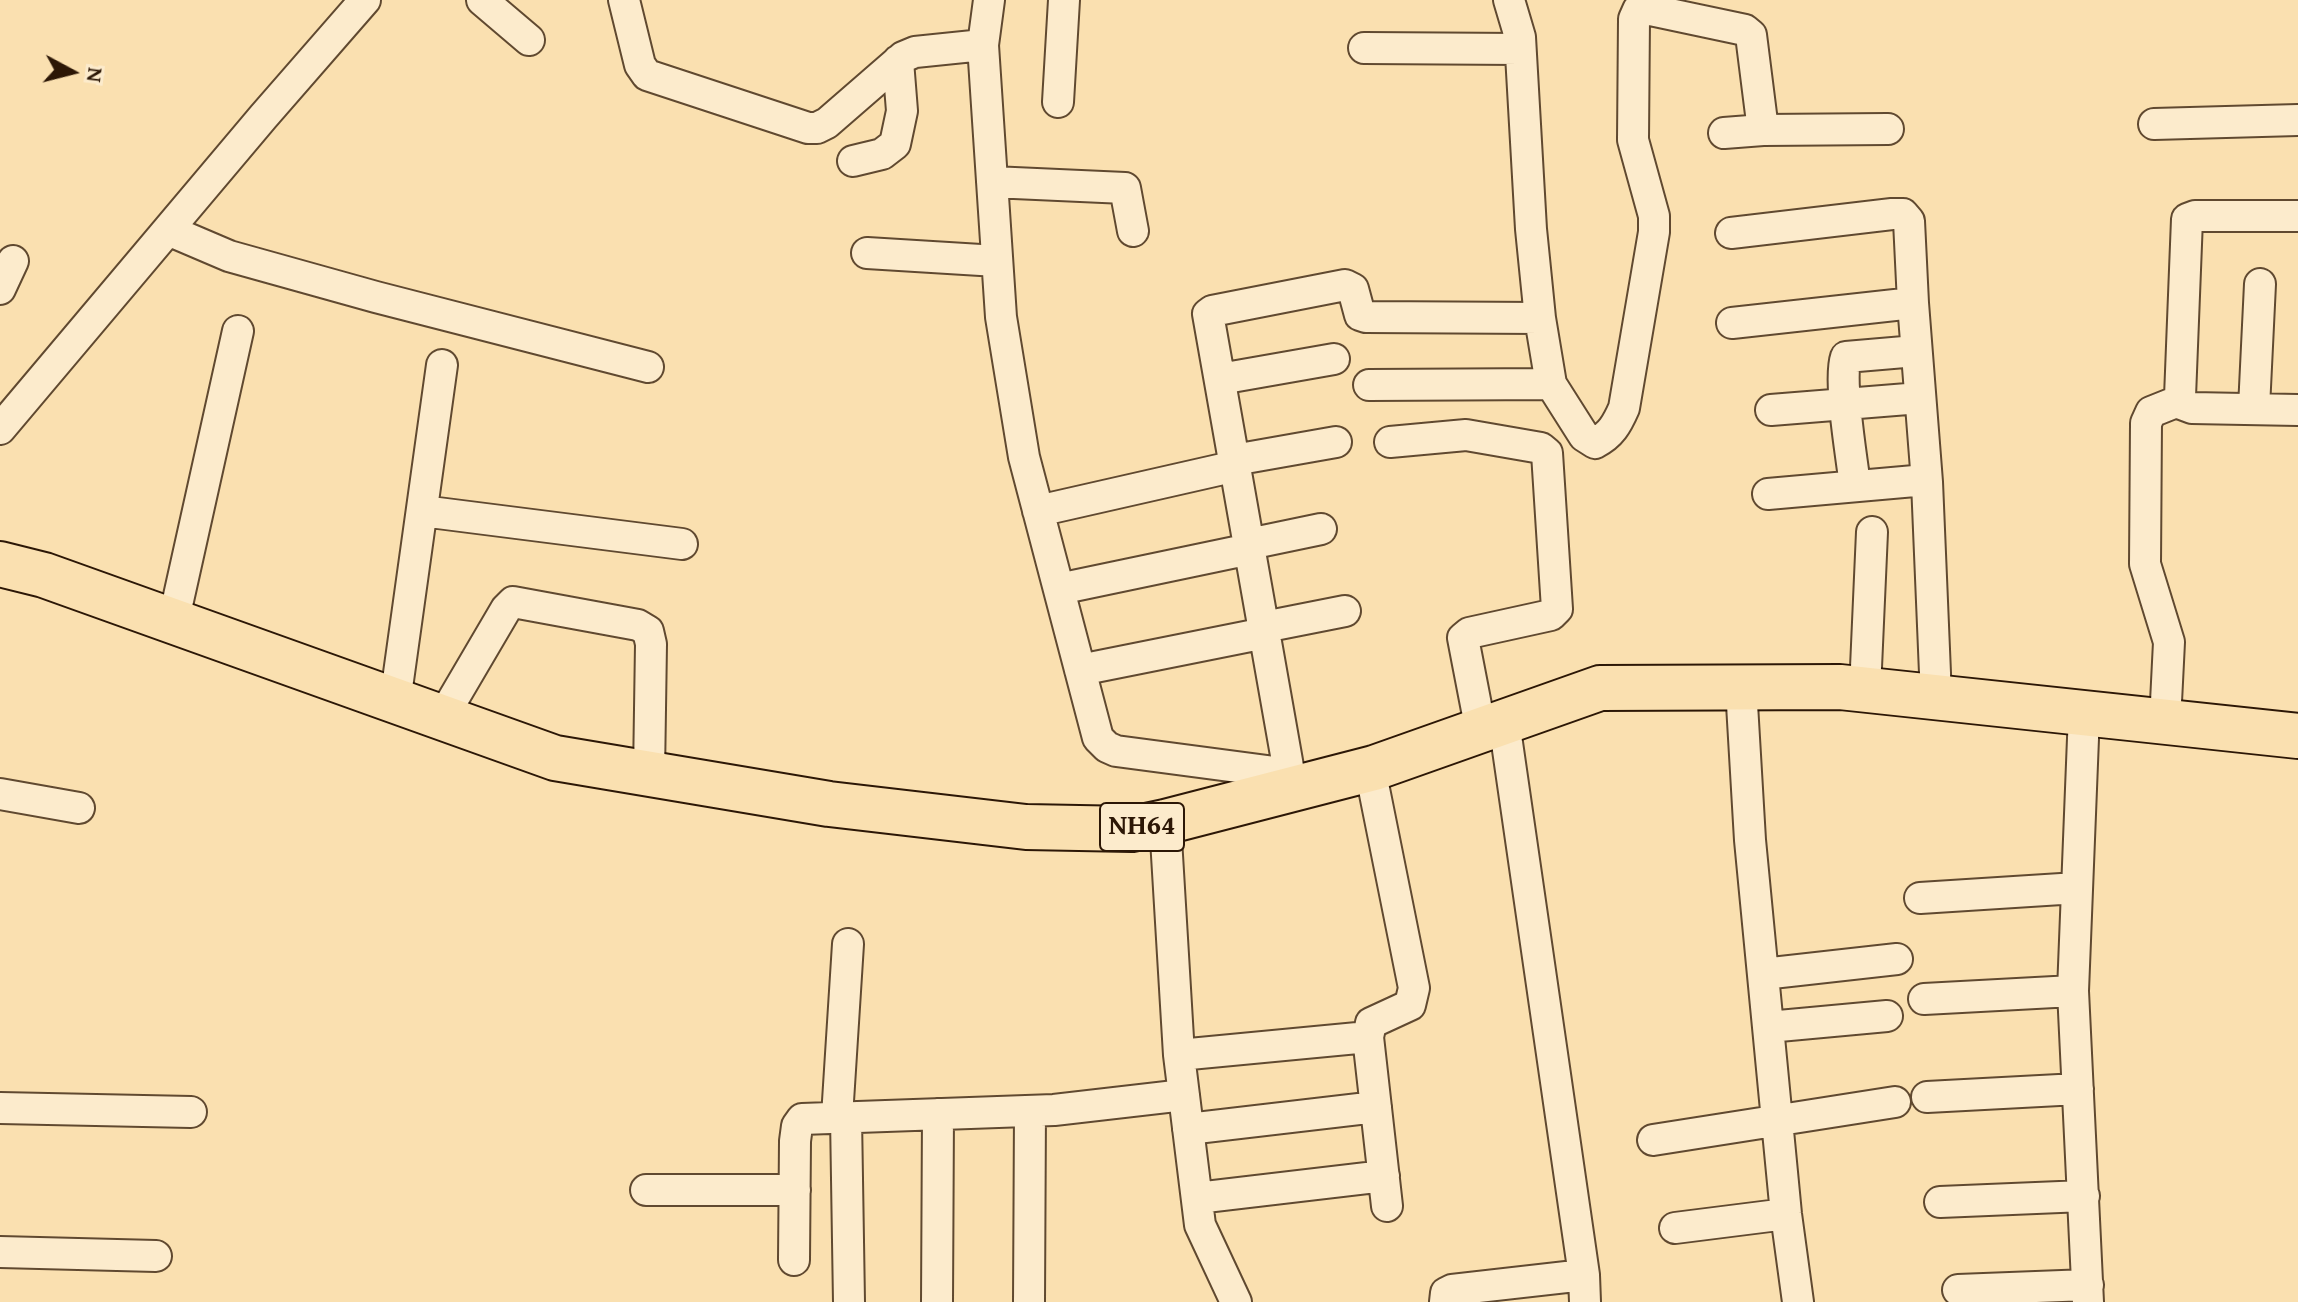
<!DOCTYPE html>
<style>
body{margin:0}
#map{position:relative;width:2298px;height:1302px;overflow:hidden;background:#fae0b0;font-family:"Gentium Book Plus",serif}
canvas{display:block}
.north{position:absolute;left:32px;top:32px;width:80px;height:80px;-webkit-text-stroke:6px #fcebcc;paint-order:stroke;rotate:97deg;font-size:22px;font-weight:700;line-height:32px;text-align:center;color:#2c1706}
.north::after{content:'';display:block;margin:auto;width:28px;height:36px;background:#2c1706;clip-path:polygon(50% 0,100% 100%,50% 72%,0 100%)}
</style>
<div id="map">
<canvas width="2298" height="1302"></canvas>
<div class="north">N</div>
</div>
<script>
const c = document.querySelector('canvas').getContext('2d');
c.lineJoin = 'round';
function stroke(path, color, width, dash) { c.strokeStyle = color; c.lineWidth = width; c.lineCap = dash ? 'butt' : 'round'; c.setLineDash(dash || []); c.stroke(path); }
function label(font, color, halo, rows, align = 'center') {
  c.font = font + ' "Gentium Book Plus",serif'; c.lineWidth = 8; c.setLineDash([]); c.textBaseline = 'middle'; c.strokeStyle = halo; c.fillStyle = color; for (const [text, x, y, turn = 0] of rows) {
    c.save(); c.translate(x, y); c.rotate((+turn || 0) * Math.PI / 180); c.textAlign = isNaN(turn) ? turn : align; if (halo) c.strokeText(text, 0, 0); c.fillText(text, 0, 0); c.restore();
  }
}
const minor = new Path2D(`
 M482,0L529,40
 M624,0L640,65L647,75L808,128H817L827,123L903,57L915,52L983,45
 M989,0L983,45L1001,317L1024,457L1098,738L1107,747L1116,751L1290,774
 M1509,0L1520,37L1531,229L1540,318L1551,384L1584,436L1595,443C1611,435 1617,424 1624,408L1654,232V216L1633,140L1634,19L1638,10L1646,9L1745,30L1751,35L1763,130
 M1364,48L1520,49
 M1058,102L1064,0
 M2154,124L2298,120
 M1724,133L1763,130L1888,129
 M853,161L882,154L895,144L902,111L898,61
 M992,182L1125,188L1133,231
 M168,230L229,256L376,297L648,367
 M1731,233L1892,214H1903L1909,221L1913,303L1927,482L1936,697
 M867,253L997,261
 M0,289L13,261
 M1732,323L1913,303
 M1220,379L1334,359
 M1369,385L1551,384
 M2176,402L2192,408L2298,410
 M2254,408L2260,284
 M1771,410L1920,398
 M0,429L263,117L365,0
 M1390,442L1466,435L1541,448L1547,453L1557,609L1551,615L1469,633L1463,638L1481,731
 M1234,460L1336,442
 M1855,486C1852,458 1838,381 1846,357L1916,351
 M1768,494L1926,480
 M422,511L682,544
 M1038,511L1236,466
 M1249,544L1321,529
 M1059,589L1250,549
 M173,623L238,331
 M1264,627L1345,611
 M1080,670L1265,633
 M1741,687L1750,840L1786,1214L1798,1302
 M1865,690L1872,532
 M395,702L442,365
 M2084,713L2073,991L2088,1302
 M442,718L506,609L513,602L638,625L648,631L651,644L649,774
 M1504,722L1584,1275L1585,1302
 M2165,722L2169,642L2145,564L2146,423L2151,412L2176,402L2180,397L2187,219L2195,216H2298
 M1370,769L1414,988L1410,1005L1371,1023L1368,1037L1387,1206
 M1292,789L1208,314L1212,311L1345,285L1353,289L1360,315L1366,317L1540,318
 M0,794L79,808
 M1165,822L1179,1055L1200,1225L1236,1302
 M1920,898L2077,888
 M1763,974L1897,959
 M1924,999L2073,991
 M1768,1027L1887,1016
 M1179,1055L1368,1037
 M1927,1097L2078,1089
 M0,1108L191,1112
 M837,1117L848,944
 M846,1117L849,1302
 M1188,1129L1376,1107
 M1653,1140L1895,1102
 M646,1190H795
 M1197,1198L1384,1176
 M1940,1202L2084,1196
 M1675,1228L1786,1214
 M0,1252L156,1256
 M794,1260L795,1141L797,1126L802,1119L1054,1110L1184,1095
 M1958,1290L2088,1285
 M937,1302L938,1114
 M1029,1302L1030,1111
 M1445,1302L1446,1293L1452,1290L1584,1275`);
const highway = new Path2D(`
 M0,564L44,575L555,758L829,804L1026,827L1132,829L1165,822L1374,768L1600,688L1840,687L2298,736`);
stroke(minor, '#604930', 34);
stroke(highway, '#2c1706', 48);
stroke(minor, '#fcebcc', 30);
stroke(highway, '#fae0b0', 44);
for (const [x, y, w] of [
 [1142,827,84]
]) { const box = new Path2D(); box.roundRect(x - w / 2, y - 24, w, 48, 6); c.fillStyle = '#fcebcc'; c.fill(box); stroke(box, '#2c1706', 2); }
label('bold 28px', '#2c1706', null, [
 ["NH64",1142,827]
]);
</script>
